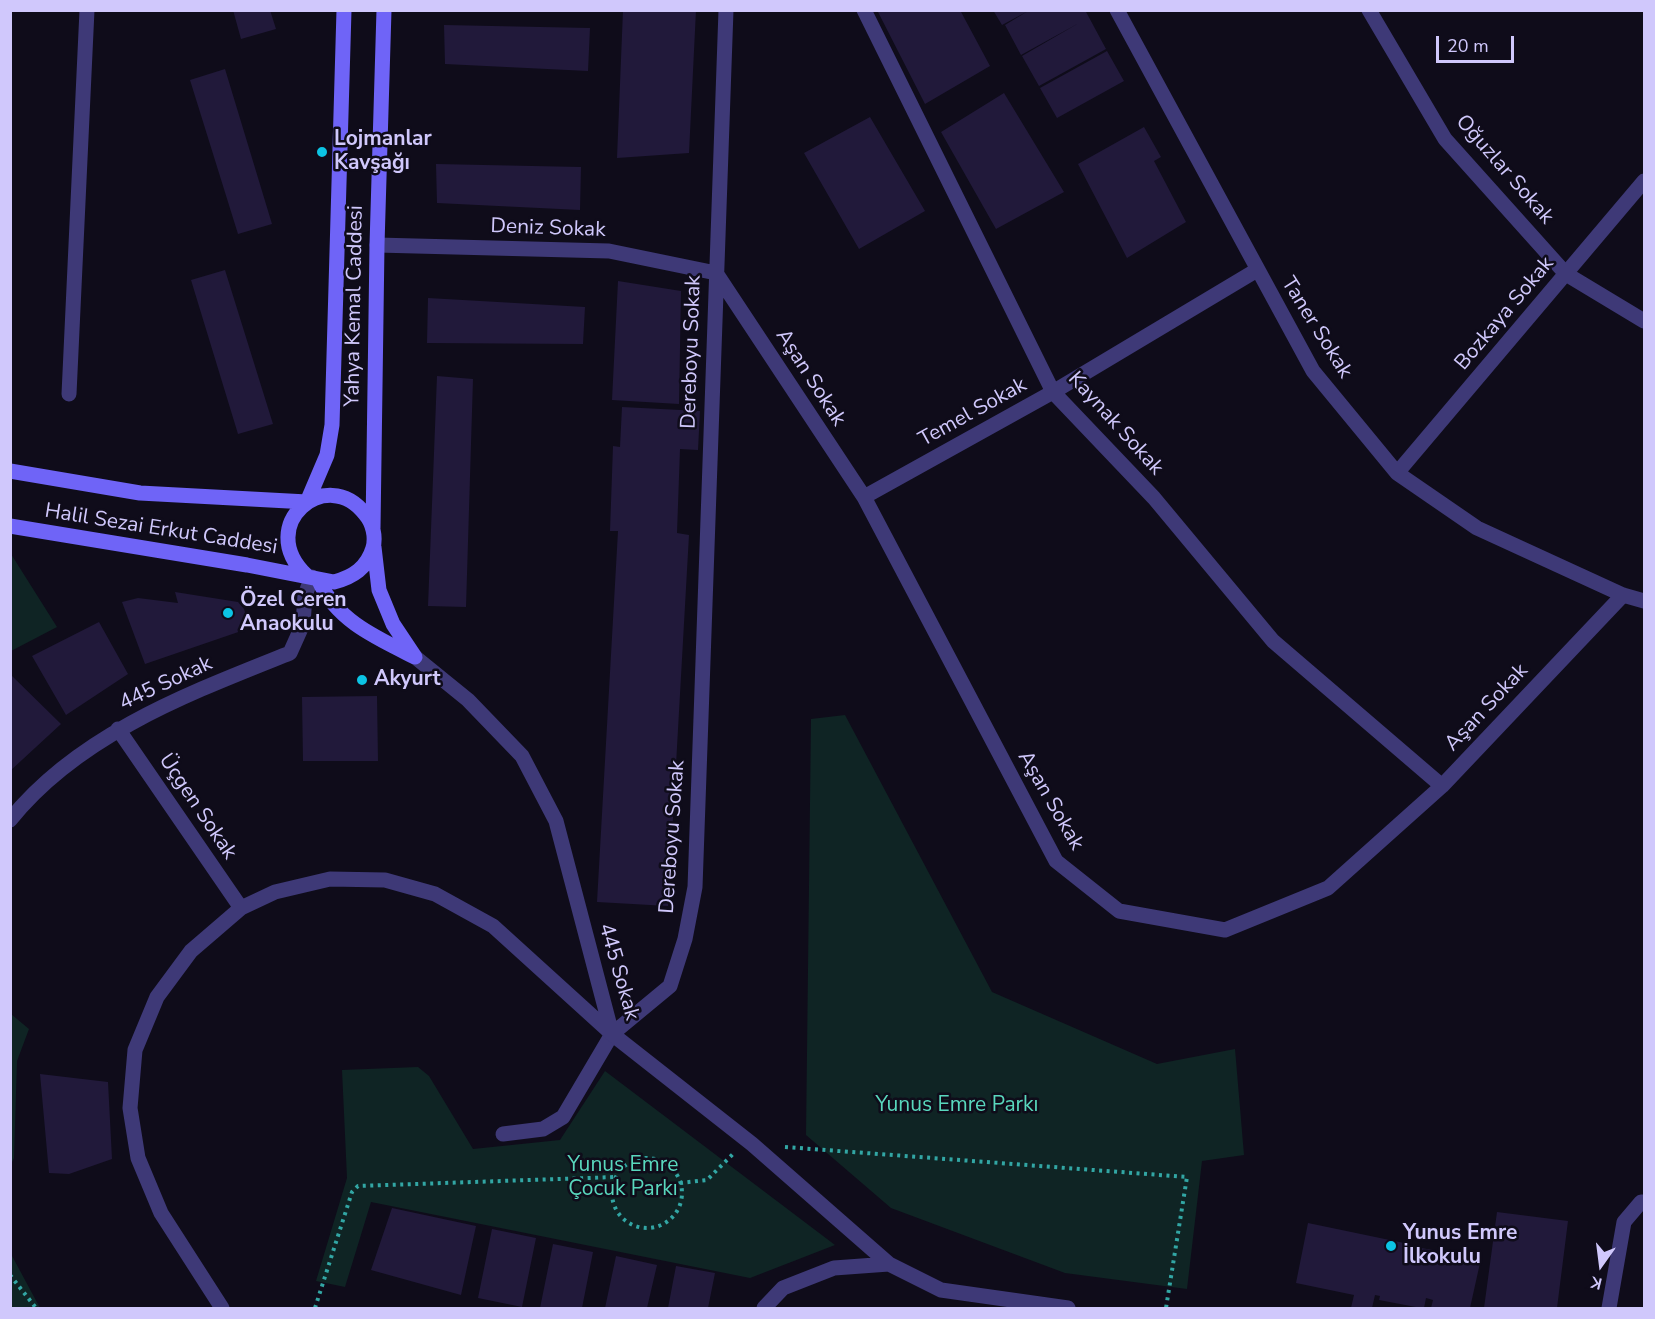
<!DOCTYPE html>
<meta charset="utf-8">
<style>
body{margin:0}
#map{position:relative;width:1655px;height:1319px;overflow:hidden;background:#0f0c1a;font-family:"Nunito Sans",sans-serif}
canvas{display:block}
.frame{position:absolute;inset:0;border:12px solid #d0c8fc;pointer-events:none}
.north{position:absolute;left:1571px;top:1235px;width:60px;height:60px;-webkit-text-stroke:4px #0f0c1a;paint-order:stroke;rotate:194deg;font-size:16px;font-weight:700;line-height:24px;text-align:center;color:#d0c8fc}
.north::after{content:'';display:block;margin:auto;width:21px;height:27px;background:#d0c8fc;clip-path:polygon(50% 0,100% 100%,50% 72%,0 100%)}
.scale{position:absolute;left:1436px;top:36px;width:78px;height:27px;box-sizing:border-box;border:3px solid #d0c8fc;border-top:0;padding-left:8px;font-size:18px;line-height:21px;white-space:nowrap;color:#d0c8fc;-webkit-text-stroke:4px #0f0c1a;paint-order:stroke}
</style>
<div id="map">
<canvas width="1655" height="1319"></canvas>
<div class="frame"></div>
<div class="north">K</div>
<div class="scale">20 m</div>
</div>
<script>
const c = document.querySelector('canvas').getContext('2d');
c.lineJoin = 'round';
function fill(path, color) { c.fillStyle = color; c.fill(path, 'evenodd'); }
function stroke(path, color, width, dash) { c.strokeStyle = color; c.lineWidth = width; c.lineCap = dash ? 'butt' : 'round'; c.setLineDash(dash || []); c.stroke(path); }
function label(font, color, halo, rows, align = 'center') {
  c.font = font + ' "Nunito Sans",sans-serif'; c.lineWidth = 5; c.setLineDash([]); c.textBaseline = 'middle'; c.strokeStyle = halo; c.fillStyle = color; for (const [text, x, y, turn = 0] of rows) {
    c.save(); c.translate(x, y); c.rotate((+turn || 0) * Math.PI / 180); c.textAlign = isNaN(turn) ? turn : align; if (halo) c.strokeText(text, 0, 0); c.fillText(text, 0, 0); c.restore();
  }
}
fill(new Path2D(`
 M11,554L57,627L11,651L10,554Z
 M845,715L992,992L1157,1064L1235,1049L1244,1155L1202,1161L1187,1289L1065,1273L891,1208L806,1135L811,719Z
 M11,1014L29,1029L17,1061L14,1158L11,1164Z
 M418,1067L429,1076L473,1149L560,1140L605,1071L835,1245L750,1278L371,1202L345,1287L316,1281L347,1178L342,1070Z
 M10,1254H11L40,1308H11Z`), '#0f2424');
fill(new Path2D(`
 M233,10H270L276,29L241,39Z
 M623,10H696L689,153L617,158Z
 M877,10H960L990,66L925,104Z
 M993,10H1085L1106,49L1039,86L1022,56L1079,23L1021,55L1005,25L1028,11L1002,25Z
 M444,25L590,28L588,71L445,64Z
 M1107,51L1124,81L1057,118L1040,88Z
 M225,69L272,224L238,234L190,80Z
 M1004,93L1064,192L996,229L941,132Z
 M870,117L925,211L859,249L804,153Z
 M1144,127L1161,157L1154,161L1186,222L1127,258L1078,164Z
 M436,164L581,167L580,210L437,203Z
 M225,270L273,424L238,434L191,280Z
 M618,281L681,291L679,404L612,400Z
 M428,298L585,307L583,344L427,343Z
 M437,376L473,379L466,607L428,606Z
 M622,407L700,411L698,450L680,449L677,533L689,535L668,906L597,902L618,531H610L613,446L620,447Z
 M175,592L238,602L244,609L250,628L145,664L122,602L138,598L178,603Z
 M99,622L128,674L66,715L32,656Z
 M10,674L61,724L10,771Z
 M377,696L378,761H303L302,697Z
 M40,1074L108,1082L112,1159L69,1174L49,1173Z
 M392,1208L476,1226L461,1295L371,1270Z
 M1497,1212L1568,1221L1557,1308H1484Z
 M1308,1223L1404,1243L1403,1245L1457,1254L1456,1258L1480,1263L1470,1308H1431L1433,1300L1426,1298L1424,1308H1421L1379,1300L1380,1296L1375,1295L1372,1308H1351L1354,1295L1296,1283Z
 M492,1229L536,1238L522,1307L478,1298Z
 M553,1244L593,1252L582,1308H540Z
 M616,1256L657,1265L647,1308H605Z
 M676,1266L715,1273L708,1308H668Z`), '#21193a');
stroke(new Path2D(`
 M785,1147L1187,1177L1166,1308
 M612 1193a35 35 0 1 1 70 0a35 35 0 1 1-70 0Z
 M680,1183L707,1180L733,1154
 M10,1275L36,1308
 M315,1308L352,1192L358,1186L616,1177`), '#32a6a4', 4, [3, 4.5]);
stroke(new Path2D(`
 M503,1134L543,1129L563,1117L612,1034`), '#3e3977', 15);
stroke(new Path2D(`
 M864,10L1053,392L1154,498L1273,641L1442,786
 M1117,10L1313,371L1397,473L1477,528L1623,595L1644,601
 M1369,10L1445,139L1566,274L1644,321
 M377,245L609,251L716,273L864,497L1056,861L1119,911L1225,930L1328,888L1442,786L1623,595
 M69,394L87,10
 M1397,473L1644,181
 M864,497L1053,392L1257,270
 M415,657L468,700L522,756L556,821L612,1034
 M118,729L241,908
 M10,820C79,734 190,693 290,653L303,624L305,595L312,577
 M612,1034L670,986L685,939L695,887L726,10
 M222,1308L161,1213L138,1158L130,1108L135,1050L157,997L191,951L241,908L275,892L330,879L385,880L435,894L493,926L612,1034L752,1144L889,1264L941,1290L1068,1308
 M764,1308L783,1288L834,1268L889,1264
 M1609,1308L1624,1222L1641,1202H1644`), '#3e3977', 15);
stroke(new Path2D(`
 M10,471L140,493L307,502
 M307,502L327,455L332,425L344,10
 M10,526L247,565L334,582C353,577 367,568 373,548C376,537 373,523 365,514C327,464 254,525 306,575
 M373,528L377,245L384,10
 M374,547L379,590L393,624L415,657
 M319,581C337,621 377,638 415,657`), '#6f64f7', 15);
for (const [x, y, r, color] of [
 [322,152,6,"#0cc4e4"],
 [228,613,6,"#0cc4e4"],
 [362,680,6,"#0cc4e4"],
 [1391,1246,6,"#0cc4e4"]
]) { const dot = new Path2D(); dot.arc(x, y, r, 0, 2 * Math.PI); c.fillStyle = color; c.fill(dot); stroke(dot, '#0f0c1a', 2); }
label('bold 21px', '#d0c8fc', '#0f0c1a', [
 ["Lojmanlar",334,140],
 ["Kavşağı",334,164],
 ["Özel Ceren",240,601],
 ["Anaokulu",240,625],
 ["Akyurt",374,680],
 ["Yunus Emre",1403,1234],
 ["İlkokulu",1403,1258]
], 'left');
label('21px', '#d0c8fc', '#0f0c1a', [
 ["Oğuzlar Sokak",1504,170,49],
 ["Deniz Sokak",548,229,2],
 ["Yahya Kemal Caddesi",355,306,-89],
 ["Bozkaya Sokak",1505,314,-50],
 ["Taner Sokak",1316,328,58],
 ["Dereboyu Sokak",692,352,-88],
 ["Aşan Sokak",810,378,57],
 ["Temel Sokak",973,413,-29],
 ["Kaynak Sokak",1115,424,48],
 ["Halil Sezai Erkut Caddesi",161,530,9],
 ["445 Sokak",166,684,-25],
 ["Aşan Sokak",1487,708,-47],
 ["Aşan Sokak",1050,801,60],
 ["Üçgen Sokak",197,807,56],
 ["Dereboyu Sokak",673,837,-86],
 ["445 Sokak",618,972,74]
]);
label('21px', '#59d7bd', '#0f0c1a', [
 ["Yunus Emre Parkı",957,1106],
 ["Yunus Emre",623,1166],
 ["Çocuk Parkı",623,1190]
]);
</script>
